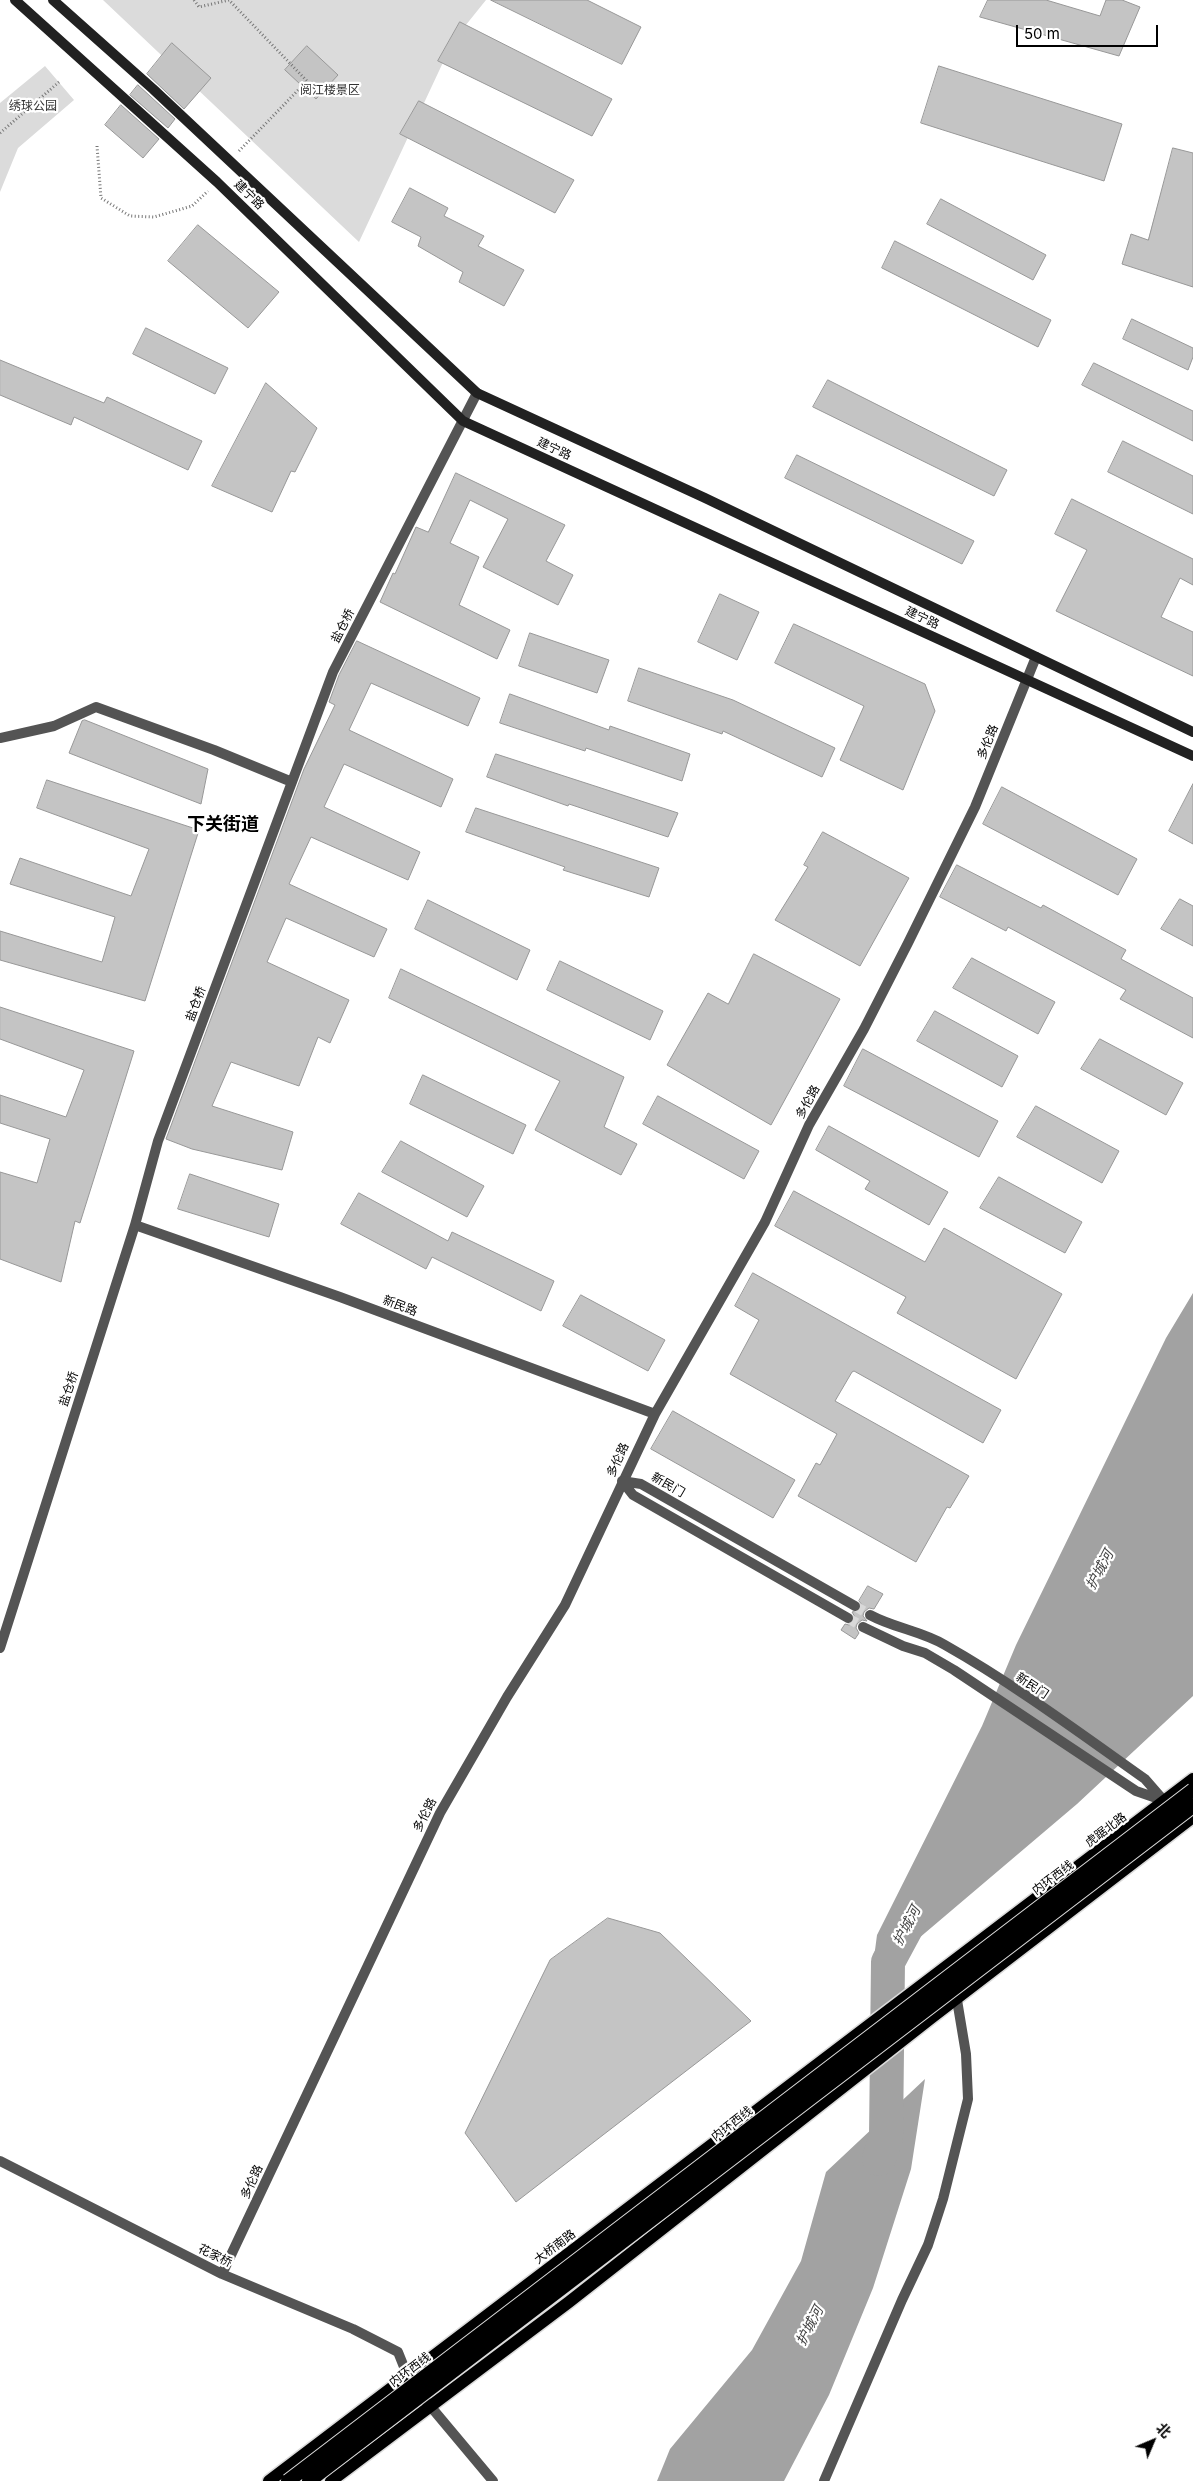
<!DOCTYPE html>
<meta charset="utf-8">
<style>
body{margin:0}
#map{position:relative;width:1193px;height:2481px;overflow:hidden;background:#fff;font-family:Inter,"Noto Sans SC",sans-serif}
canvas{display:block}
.north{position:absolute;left:1128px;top:2416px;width:50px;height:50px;-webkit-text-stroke:4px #fff;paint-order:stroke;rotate:45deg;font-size:14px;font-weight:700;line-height:20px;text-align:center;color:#000}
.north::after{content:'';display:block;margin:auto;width:18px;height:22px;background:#000;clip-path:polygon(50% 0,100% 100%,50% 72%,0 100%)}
.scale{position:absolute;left:1016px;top:25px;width:142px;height:22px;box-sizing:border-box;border:2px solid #000;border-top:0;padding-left:6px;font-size:15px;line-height:18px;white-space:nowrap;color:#000;-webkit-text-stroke:4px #fff;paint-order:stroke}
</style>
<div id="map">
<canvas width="1193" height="2481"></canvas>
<div class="north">北</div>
<div class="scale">50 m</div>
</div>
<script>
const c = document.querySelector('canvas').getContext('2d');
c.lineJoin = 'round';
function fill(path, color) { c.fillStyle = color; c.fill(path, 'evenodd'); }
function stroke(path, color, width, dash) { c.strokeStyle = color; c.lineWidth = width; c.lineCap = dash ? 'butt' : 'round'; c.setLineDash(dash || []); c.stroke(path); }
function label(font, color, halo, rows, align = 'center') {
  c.font = font + ' Inter,"Noto Sans SC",sans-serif'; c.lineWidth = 4.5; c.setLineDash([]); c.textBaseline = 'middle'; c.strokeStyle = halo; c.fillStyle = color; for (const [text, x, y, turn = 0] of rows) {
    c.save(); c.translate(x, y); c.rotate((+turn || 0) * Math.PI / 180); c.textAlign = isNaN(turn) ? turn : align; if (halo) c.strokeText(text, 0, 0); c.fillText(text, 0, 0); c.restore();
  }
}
fill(new Path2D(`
 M103,0H486L453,41L359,242Z
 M45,66L74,100L18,148L0,192V103Z`), '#dbdbdb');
fill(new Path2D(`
 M1193,1293V1696L1077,1804L879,1972L872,1973L877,1935L982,1726L1016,1645L1166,1338Z
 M925,2079L911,2169L873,2288L829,2395L784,2481H657L670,2449L752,2350L801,2261L826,2172Z`), '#a2a2a2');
stroke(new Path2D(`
 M879,2159L886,2137L888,1962L909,1923`), '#a2a2a2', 34);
const building = new Path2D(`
 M491,0H587L641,27L622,64Z
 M988,0H1046L1100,16L1106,0H1122L1140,7L1119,56L980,17Z
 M460,22L612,99L592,136L438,61Z
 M172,43L211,78L184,109L147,74Z
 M307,46L338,75L316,99L285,70Z
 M939,66L1122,124L1104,181L921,123Z
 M138,85L175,119L168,128L130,95Z
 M419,101L574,180L555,213L400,134Z
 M121,105L159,139L143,158L105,125Z
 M1173,148L1193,153V287L1122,264L1131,234L1148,240Z
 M410,188L448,208L444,216L484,236L478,246L524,270L504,306L459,282L463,272L418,246L421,237L392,222Z
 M941,199L1046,255L1033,280L927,224Z
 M198,225L279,292L248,328L168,261Z
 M895,241L1051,320L1038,347L882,268Z
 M1132,319L1193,348V357L1188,370L1123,339Z
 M146,328L228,368L215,394L133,354Z
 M0,360L104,403L107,397L202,441L188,470L74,417L71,425L0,395Z
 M1094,363L1193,411V441L1082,385Z
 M828,380L1007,470L994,496L813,407Z
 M266,383L317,428L295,472L291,471L272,512L212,486Z
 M1123,441L1193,476V514L1108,472Z
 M797,455L974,541L962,564L785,478Z
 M456,473L565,525L546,561L573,575L558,605L483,567L508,519L470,500L450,543L479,557L459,605L510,630L497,659L380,602L393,573L395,574L416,527L428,532Z
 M1072,499L1193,559V585L1180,578L1161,617L1193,632V676L1056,611L1087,550L1055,534Z
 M720,594L759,612L737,660L698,642Z
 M794,624L925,684L935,711L903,790L840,760L864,706L775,663Z
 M530,633L609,660L597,693L519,666Z
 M357,641L480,698L468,726L371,683L349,730L453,779L441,807L344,764L324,807L420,852L408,880L311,837L289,884L387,929L374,957L286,918L267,962L349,1000L330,1043L318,1037L299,1086L231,1062L212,1106L293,1132L282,1170L192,1149L166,1139L304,769L335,705L329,702L339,675Z
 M639,668L733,700L835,748L822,777L723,731L722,734L628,701Z
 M510,694L609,730L610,726L690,754L682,781L586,748L585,751L500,723Z
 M85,720L208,769L201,804L69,753L82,721Z
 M496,754L601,788L678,813L668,837L569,804L568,806L487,777Z
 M47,780L199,830L145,1001L0,960V931L102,962L115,917L10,884L20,858L131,896L149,849L37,808Z
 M1193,784V844L1169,831Z
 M1002,787L1137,859L1118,895L983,824Z
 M476,808L659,868L649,897L563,870L565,867L466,832Z
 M823,832L909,878L860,966L775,920L808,867L804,865Z
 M957,865L1041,908L1043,905L1126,950L1121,959L1193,998V1038L1120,999L1126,990L1008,927L1006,931L940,897Z
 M1180,899L1193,906V946L1161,929Z
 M428,900L530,950L517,980L415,929Z
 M754,954L840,999L771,1125L667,1065L708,993L728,1004Z
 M972,958L1055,1002L1038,1034L953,988Z
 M560,961L663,1011L650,1040L547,990Z
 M401,969L624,1077L604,1127L637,1144L621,1175L535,1130L560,1081L389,998Z
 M0,1007L134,1051L80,1223L75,1221L61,1282L0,1259V1172L37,1183L50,1139L0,1123V1095L66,1117L84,1070L0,1039Z
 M935,1011L1018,1056L1002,1087L917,1041Z
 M1100,1039L1183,1083L1166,1115L1081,1069Z
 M863,1049L998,1121L979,1157L844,1086Z
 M423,1075L526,1125L513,1154L410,1104Z
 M658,1096L759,1151L744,1179L643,1124Z
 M1036,1106L1119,1151L1102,1183L1017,1137Z
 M829,1126L948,1192L929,1225L865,1189L870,1181L816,1150Z
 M401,1141L484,1186L467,1217L382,1172Z
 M190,1174L279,1204L269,1237L178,1209Z
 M999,1177L1082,1222L1065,1253L980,1208Z
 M794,1191L925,1262L944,1228L1062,1294L1016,1379L897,1313L906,1297L775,1226Z
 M359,1193L448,1241L452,1232L554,1281L541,1311L432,1257L426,1269L341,1224Z
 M753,1273L1001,1410L983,1443L854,1371L852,1372L835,1401L969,1476L950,1508L947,1507L916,1562L798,1496L816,1463L820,1465L837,1434L730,1374L759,1320L735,1306Z
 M581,1295L665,1340L648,1371L563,1326Z
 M673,1411L795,1480L773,1518L651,1449Z
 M868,1586L883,1594L874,1609L869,1608L864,1612L863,1616L867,1621L862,1620L857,1624L856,1628L859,1633L855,1639L841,1630L845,1624L849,1625L854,1622L855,1617L852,1612L861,1610L862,1605L859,1601Z
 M608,1918L660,1933L751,2021L516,2202L465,2133L550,1960Z`);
fill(building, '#c4c4c4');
stroke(building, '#989898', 1);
stroke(new Path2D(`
 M855,1606L870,1615
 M848,1618L863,1627`), '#d9d9d9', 10, [10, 5]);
const primary = new Path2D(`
 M269,2481L1193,1779
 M331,2481L569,2302L931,2018L1193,1817`);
stroke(primary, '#dbdbdb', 15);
stroke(new Path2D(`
 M194,0L199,7L229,0L307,81L238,152
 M0,133L59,82
 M97,146L101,198L130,216L154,217L192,206L208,191`), '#767676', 3, [1, 2.5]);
stroke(new Path2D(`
 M0,738L54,726L96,707L214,750L292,782
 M135,1225L340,1297L655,1414
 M0,1648L135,1225L158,1141L333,672L477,393
 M0,2161L222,2274L353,2329L398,2352L410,2382
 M222,2274L440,1813L507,1697L565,1605L655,1414L765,1222L809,1125L864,1029L908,943L975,807L1036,657
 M426,2401L493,2481
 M824,2481L902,2300L928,2245L943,2199L968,2099L966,2054L957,2000`), '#545454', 10);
stroke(new Path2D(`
 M622,1481L633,1495L848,1618
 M622,1481L641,1484L855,1606
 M870,1615C894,1628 921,1631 945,1645C1014,1684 1080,1733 1145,1779L1165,1802
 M863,1627L903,1646L925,1653L954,1670L1136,1791L1162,1800`), '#545454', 10);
stroke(new Path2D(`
 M15,0L217,182L463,421L1193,756
 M53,0L153,89L477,393L705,498L1193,732`), '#212121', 10);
stroke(primary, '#000', 12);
const trunkBridge = new Path2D(`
 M288,2481L1193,1790
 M309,2481L1193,1806`);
stroke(trunkBridge, '#dbdbdb', 16, []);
stroke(trunkBridge, '#000', 14);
label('12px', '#323232', '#fff', [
 ["阅江楼景区",330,90],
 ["绣球公园",33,106]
]);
label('12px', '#000', '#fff', [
 ["建宁路",249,195,44],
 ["建宁路",554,449,25],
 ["建宁路",922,618,25],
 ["盐仓桥",343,626,-63],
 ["多伦路",988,742,-68],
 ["盐仓桥",196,1004,-70],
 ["多伦路",808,1102,-61],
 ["新民路",400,1306,21],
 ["盐仓桥",69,1389,-72],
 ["多伦路",618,1460,-65],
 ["新民门",668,1485,30],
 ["新民门",1032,1686,34],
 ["多伦路",425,1815,-63],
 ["虎踞北路",1106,1830,-37],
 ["内环西线",1053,1878,-37],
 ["内环西线",732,2124,-38],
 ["多伦路",252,2182,-65],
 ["大桥南路",555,2247,-37],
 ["花家桥",215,2256,26],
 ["内环西线",410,2370,-37]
]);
label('italic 14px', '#434343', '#fff', [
 ["护城河",1100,1570,-62],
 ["护城河",907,1926,-62],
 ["护城河",810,2326,-63]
]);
label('bold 18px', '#000', '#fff', [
 ["下关街道",223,825]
]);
</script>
